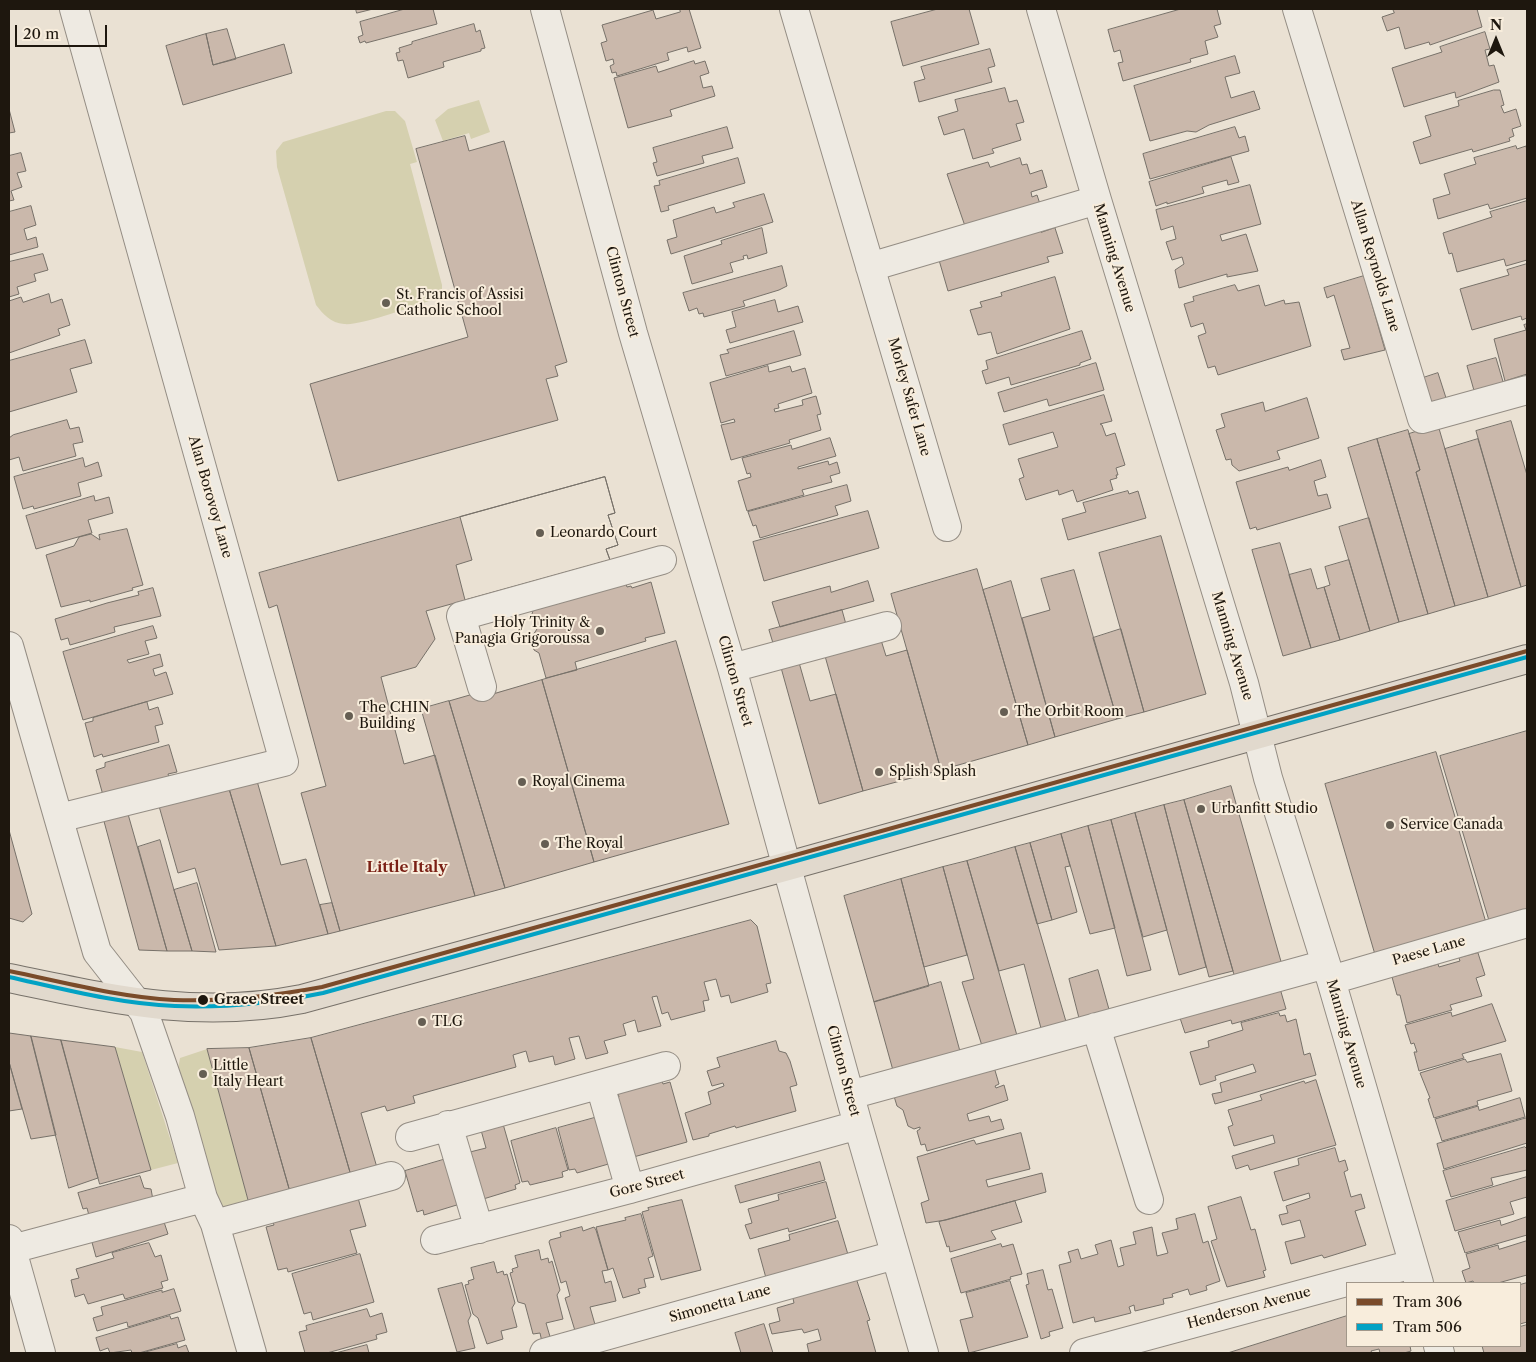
<!DOCTYPE html>
<style>
body{margin:0}
#map{position:relative;width:1536px;height:1362px;overflow:hidden;background:#eae1d3;font-family:"Libre Caslon Text",serif}
canvas{display:block}
.frame{position:absolute;inset:0;border:10px solid #1e170e;pointer-events:none}
.legend{position:absolute;left:1346px;top:1282px;width:175px;height:65px;box-sizing:border-box;background:#f8eddc;border:1px solid #a1978a;margin:0;padding:6px 9px;list-style:none;font-size:15px;color:#1e170e}
.legend li{display:flex;align-items:center;gap:10px;height:25px}
.legend b{width:25px;border:1px solid #a1978a}
.north{position:absolute;left:1471px;top:15px;width:50px;height:50px;-webkit-text-stroke:4px #f8eddc;paint-order:stroke;rotate:0deg;font-size:14px;font-weight:700;line-height:20px;text-align:center;color:#1e170e}
.north::after{content:'';display:block;margin:auto;width:18px;height:22px;background:#1e170e;clip-path:polygon(50% 0,100% 100%,50% 72%,0 100%)}
.scale{position:absolute;left:15px;top:25px;width:92px;height:22px;box-sizing:border-box;border:2px solid #1e170e;border-top:0;padding-left:6px;font-size:15px;line-height:18px;white-space:nowrap;color:#1e170e;-webkit-text-stroke:4px #f8eddc;paint-order:stroke}
</style>
<div id="map">
<canvas width="1536" height="1362"></canvas>
<div class="frame"></div>
<ul class="legend">
<li><b style="height:6px;background:#7a4b2a"></b>Tram 306</li>
<li><b style="height:6px;background:#02a2c4"></b>Tram 506</li>
</ul>
<div class="north">N</div>
<div class="scale">20 m</div>
</div>
<script>
const c = document.querySelector('canvas').getContext('2d');
c.lineJoin = 'round';
function fill(path, color) { c.fillStyle = color; c.fill(path, 'evenodd'); }
function stroke(path, color, width, dash) { c.strokeStyle = color; c.lineWidth = width; c.lineCap = dash ? 'butt' : 'round'; c.setLineDash(dash || []); c.stroke(path); }
function label(font, color, halo, rows, align = 'center') {
  c.font = font + ' "Libre Caslon Text",serif'; c.lineWidth = 4; c.setLineDash([]); c.textBaseline = 'middle'; c.strokeStyle = halo; c.fillStyle = color; for (const [text, x, y, turn = 0] of rows) {
    c.save(); c.translate(x, y); c.rotate((+turn || 0) * Math.PI / 180); c.textAlign = isNaN(turn) ? turn : align; if (halo) c.strokeText(text, 0, 0); c.fillText(text, 0, 0); c.restore();
  }
}
fill(new Path2D(`
 M479,100L490,132L471,139L469,133L443,141L435,120L448,109Z
 M386,111H395L405,121L417,162L410,164L442,285V292L435,299C416,305 361,326 344,324C331,323 323,314 316,305L277,167L276,151L283,142Z
 M115,1047L142,1052L178,1163L151,1170Z
 M207,1049L251,1211L223,1215L177,1074L180,1058Z`), '#d5d0af');
const building = new Path2D(`
 M356,9H373L357,13Z
 M405,9H433L437,24L366,43L365,41L360,43L358,37L363,35L360,22Z
 M680,9H689L701,48L688,52L687,47L667,53L669,60L617,76L616,72L612,73L610,66L614,64L613,59L606,61L601,43L607,41L602,25L653,10L656,19L680,12Z
 M938,9H969L979,44L903,66L891,22Z
 M1181,9H1217L1221,24L1214,26L1218,37L1205,41L1208,54L1190,59L1191,62L1123,81L1118,63L1123,62L1120,50L1114,52L1108,30Z
 M1393,9H1477L1482,27L1430,45L1429,42L1405,49L1399,27L1387,31L1382,17L1394,13Z
 M474,24L476,32L480,30L485,48L481,49V51L443,62L444,67L408,78L403,60L398,61L396,53L400,52L399,48L412,44V42Z
 M227,29L236,59L213,65L206,34Z
 M1485,32L1490,49L1485,50L1489,66L1494,65L1499,82L1456,98L1455,92L1404,107L1392,68L1442,52L1440,47Z
 M206,34L213,65L284,44L292,73L183,105L166,46Z
 M990,49L995,66L988,68L992,82L919,102L914,82L925,79L921,67Z
 M1235,56L1240,73L1225,77L1231,98L1254,91L1260,109L1209,125L1196,132L1187,131L1150,141L1134,86Z
 M694,61L695,64L705,61L709,73L700,76L703,88L712,86L715,96L670,110L672,116L628,128L614,78L656,66L658,72Z
 M1005,88L1009,102L1017,100L1024,122L1016,124L1021,140L992,149L994,153L973,159L964,129L944,135L938,117L958,111L955,100Z
 M1494,90H1500L1504,105L1501,106L1504,113L1516,109L1521,126L1512,129L1514,136L1509,138L1510,141L1473,152L1472,149L1420,164L1413,142L1431,136L1425,116L1459,106L1458,101Z
 M9,109L15,132L9,133Z
 M727,127L733,148L702,156L704,163L657,176L653,163L657,162L653,148Z
 M1235,127L1239,138L1245,136L1249,151L1150,179L1143,154Z
 M465,136L469,151L504,141L567,362L555,366L558,376L546,379L558,420L338,481L310,384L468,337L416,149Z
 M1516,146L1517,149L1526,146L1527,151V198L1490,209L1488,204L1438,219L1433,199L1450,194L1444,174L1476,164L1474,158Z
 M21,153L26,171L17,173L22,187L11,191L14,200L9,201V156Z
 M1231,157L1239,182L1228,185L1227,180L1202,187L1204,193L1167,204V202L1156,206L1149,182Z
 M738,158L745,183L668,206L669,210L661,212L654,186L660,185L659,181Z
 M1020,158L1022,165L1027,164L1030,174L1042,170L1047,187L1031,192L1032,197L1037,195L1040,204L966,229L947,174L988,162L990,167Z
 M1250,185L1261,224L1220,235L1222,241L1246,234L1258,271L1227,277V274L1179,288L1175,270L1184,264L1182,257L1172,260L1166,242L1176,239L1173,226L1161,230L1156,210Z
 M764,194L773,222L671,254L667,240L677,237L673,220L714,207L716,213L735,207L733,203Z
 M1527,201V260L1506,266L1504,259L1457,272L1452,253L1449,254L1443,233L1492,217L1490,212Z
 M31,206L36,225L24,229L27,240L36,237L38,247L9,255V260V212Z
 M762,228L767,253L748,259L747,255L743,256L744,259L730,263L733,272L692,284L684,256L722,244L721,241Z
 M1055,228L1063,253L1047,257L1049,262L948,291L939,260L1040,230L1041,232Z
 M43,254L48,270L34,274L36,281L17,287L19,294L9,297V262Z
 M1527,264V318L1522,320L1521,316L1472,330L1460,289L1509,275L1507,270Z
 M782,266L787,286L779,290L743,301L745,306L704,317L703,313L699,314L697,308L689,311L683,293Z
 M1364,276L1385,350L1344,360L1341,350L1350,348L1334,295L1327,298L1324,288Z
 M1055,277L1070,329L997,354L991,332L978,335L970,310L982,307L980,302L1002,296L1001,293Z
 M1235,285L1238,291L1259,285L1265,306L1284,300L1285,304L1299,302L1311,346L1218,375L1215,366L1208,368L1198,336L1206,333L1203,323L1191,327L1184,304L1194,301L1193,297Z
 M49,294L51,303L62,299L70,325L58,329L60,335L9,353V301L21,297L23,302Z
 M775,300L778,312L798,306L803,322L730,343L726,330L736,327L732,312Z
 M1527,324V374L1505,381L1494,339L1526,330L1524,325Z
 M794,331L801,355L726,376L720,355L729,353L727,350Z
 M1082,331L1091,359L1080,363V365L1011,385L1009,377L986,384L982,371L988,369L986,361Z
 M85,340L92,363L70,369L77,392L9,412V361Z
 M1496,358L1504,385L1475,394L1467,366Z
 M1096,363L1104,390L1049,406L1047,399L1004,412L998,393Z
 M768,366L769,372L790,366L792,372L805,368L812,393L778,404L779,408L774,409L775,412L803,405L802,400L816,396L821,414L817,415L821,430L789,440L790,443L731,460L721,425L735,422L734,419L721,423L710,383Z
 M1438,373L1447,401L1436,405L1429,400L1423,378Z
 M1104,395L1112,421L1100,424L1102,425L1106,436L1115,433L1125,465L1116,468L1118,475H1116L1117,478L1110,480L1113,490L1077,502L1073,490L1059,495L1058,490L1026,500L1019,479L1024,477L1018,459L1058,447L1053,432L1009,445L1003,425Z
 M1307,398L1319,438L1277,451L1280,459L1239,471L1232,465L1231,459L1226,460L1216,430L1225,427L1221,414L1263,402L1265,411Z
 M67,420L70,429L79,427L83,442L73,444L76,456L23,471L19,457L9,460V438L13,435Z
 M1511,421L1527,475V585L1521,587L1476,431Z
 M1438,425L1488,597L1455,606L1416,472L1420,470L1409,434Z
 M1408,430L1420,470L1416,472L1455,606L1428,614L1377,439Z
 M830,438L836,456L798,467V469L828,461L829,465L837,462L840,473L830,476L832,482L802,490L804,495L747,511L738,481L751,477L750,473L747,474L742,458L791,445L792,449Z
 M1377,439L1428,614L1399,622L1348,448Z
 M1478,439L1521,587L1488,597L1445,449Z
 M83,458L85,467L98,462L102,476L78,483L81,496L34,509L33,506L23,509L14,477Z
 M1321,460L1326,477L1314,481L1318,496L1327,494L1331,508L1257,530L1256,527L1250,529L1236,482L1288,467L1289,470Z
 M605,477L615,513L608,515L618,545L606,549L610,560L426,611L435,639L416,667L381,677L404,764L435,755L475,896L340,931L301,793L326,786L277,605L269,608L259,573Z
 M605,477L615,513L608,515L618,545L606,549L610,560L465,600L456,565L472,560L460,517Z
 M847,485L851,501L835,506L838,515L760,538L756,525L753,526L748,512Z
 M1128,491L1129,494L1138,491L1146,518L1068,540L1062,519L1086,512L1083,503Z
 M94,496L95,501L109,497L113,513L88,520L92,533L36,549L26,516Z
 M868,511L879,548L764,581L753,542Z
 M1369,518L1399,622L1370,631L1339,527Z
 M127,529L143,585L132,588L133,590L90,602V600L61,607L46,555L74,546L79,537L91,534L100,540L99,535Z
 M1161,536L1206,694L1144,712L1099,553Z
 M1280,543L1311,648L1283,656L1252,550Z
 M1349,560L1370,631L1340,640L1324,587L1330,585L1325,567Z
 M977,569L1028,745L941,770L891,594Z
 M1311,569L1317,589L1324,587L1340,640L1311,648L1289,575Z
 M1074,570L1117,719L1055,737L1022,618L1050,610L1041,579Z
 M625,581L627,587L631,586L632,588L651,582L665,633L645,638L646,641L575,662L577,670L546,678L539,653L534,650L531,638L537,629L532,614L534,607Z
 M868,581L874,601L780,627L772,602L830,586L831,592Z
 M1011,581L1055,737L1028,745L983,590Z
 M153,588L161,616L114,627L115,632L70,645L68,638L61,640L55,619L107,603L139,595L138,592Z
 M842,610L847,628L776,653L769,630Z
 M153,626L157,638L145,641L149,654L127,660L129,663L160,654L163,666L153,669L155,676L166,672L173,694L83,720L63,652Z
 M1121,629L1144,712L1117,719L1093,638Z
 M881,640L886,656L907,650L941,770L863,791L825,656Z
 M676,641L729,824L594,862L542,680Z
 M798,659L810,701L836,694L863,791L819,804L780,664Z
 M542,680L594,862L505,888L449,701L494,688L495,693Z
 M449,701L505,888L475,896L421,709Z
 M147,702L149,710L158,707L163,724L155,726L159,742L103,757L102,754L94,757L85,723L93,721V718Z
 M1527,731V913L1490,924L1440,756Z
 M169,745L177,772L168,774L172,787L106,806L96,770L105,767V763Z
 M1436,752L1487,926L1376,958L1325,784Z
 M255,774L281,865L306,859L328,934L276,946L227,782Z
 M227,782L276,946L219,950L195,868L178,873L157,799Z
 M1231,786L1282,965L1235,978L1184,800Z
 M1184,800L1233,971L1209,977L1164,805Z
 M1164,805L1206,967L1179,975L1135,813Z
 M126,807L167,951L139,950L102,814Z
 M1135,813L1167,930L1143,937L1111,820Z
 M1111,820L1151,970L1127,976L1088,826Z
 M1088,826L1115,928L1090,934L1061,834Z
 M9,830L32,914L23,922L9,918Z
 M1061,834L1070,866L1065,867L1077,912L1052,920L1030,843Z
 M160,840L174,890L192,951H167L138,847Z
 M1030,843L1052,920L1037,924L1015,847Z
 M1015,847L1067,1025L1042,1032L1024,964L999,971L967,861Z
 M967,861L1018,1039L983,1049L962,982L974,979L943,867Z
 M943,867L967,955L924,967L901,879Z
 M901,879L929,986L874,1002L844,896Z
 M197,883L216,952L192,951L174,890Z
 M332,903L340,931L328,934L320,905Z
 M751,920L757,926L771,983L766,984L768,992L731,1003L729,995L721,997L716,979L704,982L709,1000L703,1001L705,1011L671,1020L668,1012L662,1014L657,996L652,997L661,1026L638,1032L635,1020L623,1024L626,1035L604,1041L608,1053L586,1059L579,1036L569,1038L575,1059L555,1065L553,1056L529,1062L526,1051L513,1055L516,1067L413,1096L415,1103L387,1111L385,1106L361,1113L378,1171L352,1179L311,1038Z
 M1478,953L1485,975L1476,978L1482,996L1450,1005L1452,1010L1407,1023L1400,995H1397L1392,977L1438,964L1439,967L1460,961L1459,958Z
 M1098,970L1110,1013L1080,1022L1069,979Z
 M941,982L961,1055L894,1074L874,1002Z
 M1279,985L1286,1009L1232,1024L1231,1020L1185,1033L1178,1012Z
 M1492,1004L1506,1041L1462,1054L1464,1058L1419,1071L1414,1052H1417L1414,1043L1411,1044L1405,1025L1451,1012L1452,1016Z
 M1279,1013L1280,1016L1285,1015L1287,1022L1296,1019L1304,1055L1310,1053L1316,1075L1215,1104L1212,1094L1222,1092L1220,1083L1256,1072L1253,1064L1215,1076L1216,1080L1200,1085L1190,1052L1209,1047L1208,1041L1243,1030L1241,1023Z
 M9,1033L31,1036L56,1135L31,1139L9,1062Z
 M31,1036L61,1040L98,1178L69,1188Z
 M311,1038L352,1179L292,1199L249,1048Z
 M61,1040L115,1047L151,1170L100,1184Z
 M776,1041L779,1051L786,1053L790,1061L797,1085L790,1087L796,1111L736,1128L735,1126L709,1134V1136L693,1140L685,1113L711,1104L708,1092L724,1086L723,1083L712,1086L707,1071L720,1067L717,1058Z
 M249,1048L292,1199L251,1211L207,1049Z
 M1501,1054L1512,1091L1477,1101L1478,1105L1434,1118L1428,1099L1430,1098L1420,1073L1465,1059L1467,1062Z
 M9,1062L22,1109L9,1111Z
 M994,1067L999,1084L995,1086L996,1088L1004,1085L1008,1100L967,1114L969,1121L989,1116L991,1122L1001,1119L1004,1129L927,1151L925,1144L921,1145L917,1131L920,1129V1127L914,1129L908,1126L903,1110L897,1106L893,1093Z
 M660,1075L663,1084L670,1082L687,1142L630,1158L612,1099L619,1097L616,1087Z
 M1316,1080L1336,1145L1250,1170L1248,1165L1236,1169L1232,1156L1275,1143L1273,1135L1234,1146L1228,1127L1233,1125L1228,1110L1262,1100L1260,1095L1304,1081L1305,1083Z
 M1520,1098L1525,1117L1442,1141L1435,1119L1478,1106L1479,1110Z
 M605,1115L612,1163L577,1173L575,1169L569,1170L558,1128Z
 M501,1117L520,1183L515,1185L516,1189L480,1200L462,1154L486,1148L479,1123Z
 M1527,1118V1143L1444,1169L1437,1144Z
 M556,1128L568,1170L562,1172L563,1177L530,1185L528,1181L522,1182L511,1141Z
 M1021,1133L1030,1169L986,1180L988,1187L1042,1173L1046,1192L946,1220L926,1223L921,1203L929,1200L917,1157L974,1140L976,1144Z
 M1525,1147L1527,1149V1170L1491,1178L1493,1185L1451,1197L1443,1171Z
 M1335,1148L1339,1162L1345,1160L1348,1170L1344,1172L1351,1197L1361,1194L1365,1208L1355,1211L1366,1245L1324,1258L1322,1255L1291,1264L1285,1242L1305,1237L1300,1220L1282,1225L1279,1215L1288,1213L1286,1206L1310,1198L1309,1193L1283,1201L1274,1172L1299,1165L1298,1159Z
 M453,1157L460,1204L424,1215L423,1210L417,1212L405,1171Z
 M820,1162L825,1180L740,1203L735,1186Z
 M140,1176L144,1188L151,1189L153,1200L91,1223L87,1208L83,1209L78,1193Z
 M1527,1177V1197L1510,1202L1514,1214L1455,1231L1446,1201Z
 M826,1182L836,1218L789,1232L788,1228L750,1239L745,1225L752,1223L748,1209L779,1200L778,1195Z
 M1241,1197L1251,1230L1255,1229L1266,1270L1263,1271L1265,1277L1227,1287L1211,1241L1217,1239L1208,1207Z
 M358,1198L366,1226L350,1230L357,1253L288,1272L287,1268L278,1270L266,1227L274,1225L273,1222Z
 M682,1200L701,1270L661,1280L642,1212L649,1210L648,1208Z
 M1015,1201L1022,1222L991,1231L996,1239L950,1252L949,1246L947,1247L939,1222Z
 M641,1214L653,1256L648,1258L654,1277L644,1279L646,1287L638,1289L640,1293L623,1298L613,1268L608,1270L596,1227L626,1220L625,1218Z
 M1195,1214L1203,1243L1208,1241L1220,1281L1206,1286L1207,1290L1190,1295L1188,1289L1172,1294L1173,1297L1163,1299L1164,1304L1135,1311L1134,1305L1129,1307L1131,1313L1095,1322L1094,1317L1073,1323L1059,1265L1071,1262L1068,1252L1078,1249L1081,1259L1098,1254L1095,1245L1111,1240L1118,1267L1124,1265L1120,1248L1136,1244L1133,1232L1152,1227L1157,1256L1168,1253L1162,1233L1178,1229L1176,1219Z
 M1527,1217V1235L1465,1253L1458,1232L1500,1220L1501,1225Z
 M163,1219L168,1234L96,1257L90,1235Z
 M838,1221L849,1258L766,1278L758,1249L790,1240L789,1235Z
 M582,1227L583,1231L594,1227L596,1230L608,1270L602,1271L605,1283L611,1281L616,1301L590,1307L596,1328L576,1334L565,1298L570,1296L566,1281L561,1283L549,1242L550,1240L561,1237L560,1233Z
 M1527,1241V1275L1498,1283H1474L1473,1281L1466,1283L1462,1271L1470,1268L1466,1254L1498,1245L1499,1249Z
 M149,1243L155,1257L161,1255L168,1280L161,1282L163,1288L125,1299L123,1294L88,1304L84,1294L75,1297L71,1280L79,1278L76,1269L114,1258L112,1253Z
 M1001,1244L1002,1247L1013,1244L1022,1274L1010,1277L1011,1279L961,1293L951,1259Z
 M539,1250L541,1260L548,1258L549,1263L552,1261L560,1290L557,1295L563,1319L546,1323L551,1340L542,1342L540,1333L533,1334L525,1304L518,1302L510,1273L513,1272L512,1269L518,1267L515,1256Z
 M360,1254L374,1302L313,1320L311,1312L304,1314L292,1274Z
 M494,1262L497,1273L503,1271L504,1275L507,1274L515,1303L512,1308L517,1327L501,1331L503,1339L487,1344L478,1318L473,1314L465,1285L469,1284L468,1281L474,1279L471,1268Z
 M1043,1270L1048,1290L1052,1289L1063,1328L1049,1332L1050,1336L1041,1339L1026,1285L1029,1284L1027,1274Z
 M854,1272L870,1320L867,1321L876,1353H809L807,1344L821,1340L818,1329L804,1333L802,1329L772,1334L769,1324L780,1321L777,1308L794,1303L792,1294Z
 M1010,1281L1028,1337L969,1353L960,1320L973,1317L966,1293Z
 M462,1283L471,1315L468,1321L475,1348L457,1352L438,1289Z
 M1527,1283V1322L1520,1324V1285Z
 M174,1289L181,1311L128,1327L127,1322L97,1331L93,1318L103,1315L101,1307L162,1290V1292Z
 M367,1309L370,1317L382,1313L387,1332L376,1335L377,1339L327,1353H305L299,1332L307,1330L306,1326Z
 M170,1316L171,1319L178,1317L185,1340L139,1353H132L131,1350L110,1353L108,1348L100,1351L96,1338Z
 M1347,1316V1346H1410L1411,1351L1404,1353H1380L1379,1349L1371,1351L1372,1353H1228Z
 M764,1324L773,1353H741L735,1333Z
 M1527,1325V1353H1484L1482,1346H1520V1327Z
 M177,1344L178,1348L186,1345L189,1353H142Z
 M367,1345L369,1353H336Z`);
fill(building, '#cab8ab');
stroke(building, '#777169', 1);
const minor = new Path2D(`
 M545,9L633,333L732,668L858,1125L924,1353
 M794,9L947,527
 M1041,9L1097,200L1244,683L1268,778L1331,980L1419,1283
 M1297,9L1422,419L1527,390
 M870,267L1097,200
 M9,646L97,952L144,1012L180,1116L203,1198L215,1224L252,1353
 M732,668L887,626
 M482,687L461,616L662,560
 M59,818L284,762L74,9
 M1331,980L1527,923
 M1096,1027L1149,1200
 M600,1085L630,1189
 M850,1095L1326,964
 M448,1125L479,1229
 M410,1137L666,1066
 M215,1224L391,1176
 M9,1239L41,1353
 M435,1240L630,1189L858,1125
 M12,1249L203,1198
 M1438,1346L1440,1353
 M544,1353L895,1255
 M1084,1353L1413,1264`);
const major = new Path2D(`
 M9,978C111,999 197,1020 302,999L788,866L1527,659`);
stroke(minor, '#948d84', 30);
stroke(major, '#777169', 30);
stroke(minor, '#eeeae2', 28);
stroke(major, '#e1d9cd', 28);
stroke(new Path2D(`
 M9,971C63,982 118,997 174,1000C224,1002 273,996 322,987L1527,651`), '#7a4b2a', 4);
stroke(new Path2D(`
 M9,977C63,989 119,1004 175,1006C225,1008 274,1003 323,993L1527,657`), '#02a2c4', 4);
for (const [x, y, r, color] of [
 [386,303,5,"#655e53"],
 [540,533,5,"#655e53"],
 [600,631,5,"#655e53"],
 [1004,712,5,"#655e53"],
 [349,716,5,"#655e53"],
 [879,772,5,"#655e53"],
 [522,782,5,"#655e53"],
 [1201,809,5,"#655e53"],
 [1390,825,5,"#655e53"],
 [545,844,5,"#655e53"],
 [203,1000,6,"#1e170e"],
 [422,1022,5,"#655e53"],
 [203,1074,5,"#655e53"]
]) { const dot = new Path2D(); dot.arc(x, y, r, 0, 2 * Math.PI); c.fillStyle = color; c.fill(dot); stroke(dot, '#f8eddc', 2); }
label('14px', '#1e170e', '#f8eddc', [
 ["Manning Avenue",1114,258,73],
 ["Allan Reynolds Lane",1375,266,73],
 ["Clinton Street",622,292,75],
 ["Morley Safer Lane",909,397,74],
 ["Alan Borovoy Lane",210,497,74],
 ["Manning Avenue",1232,646,73],
 ["Clinton Street",735,681,74],
 ["Paese Lane",1429,951,-16],
 ["Manning Avenue",1346,1034,74],
 ["Clinton Street",843,1071,75],
 ["Gore Street",647,1184,-15],
 ["Simonetta Lane",720,1304,-16],
 ["Henderson Avenue",1249,1308,-15]
]);
label('14px', '#1e170e', '#f8eddc', [
 ["St. Francis of Assisi",396,295],
 ["Catholic School",396,311],
 ["Leonardo Court",550,533],
 ["Holy Trinity &",590,623,"right"],
 ["Panagia Grigoroussa",590,639,"right"],
 ["The CHIN",359,708],
 ["Building",359,724],
 ["The Orbit Room",1014,712],
 ["Splish Splash",889,772],
 ["Royal Cinema",532,782],
 ["Urbanfitt Studio",1211,809],
 ["Service Canada",1400,825],
 ["The Royal",555,844],
 ["TLG",432,1022],
 ["Little",213,1066],
 ["Italy Heart",213,1082]
], 'left');
label('bold 14px', '#1e170e', '#f8eddc', [
 ["Grace Street",214,1000]
], 'left');
label('bold 15px', '#7a1f14', '#f8eddc', [
 ["Little Italy",407,868]
]);
</script>
